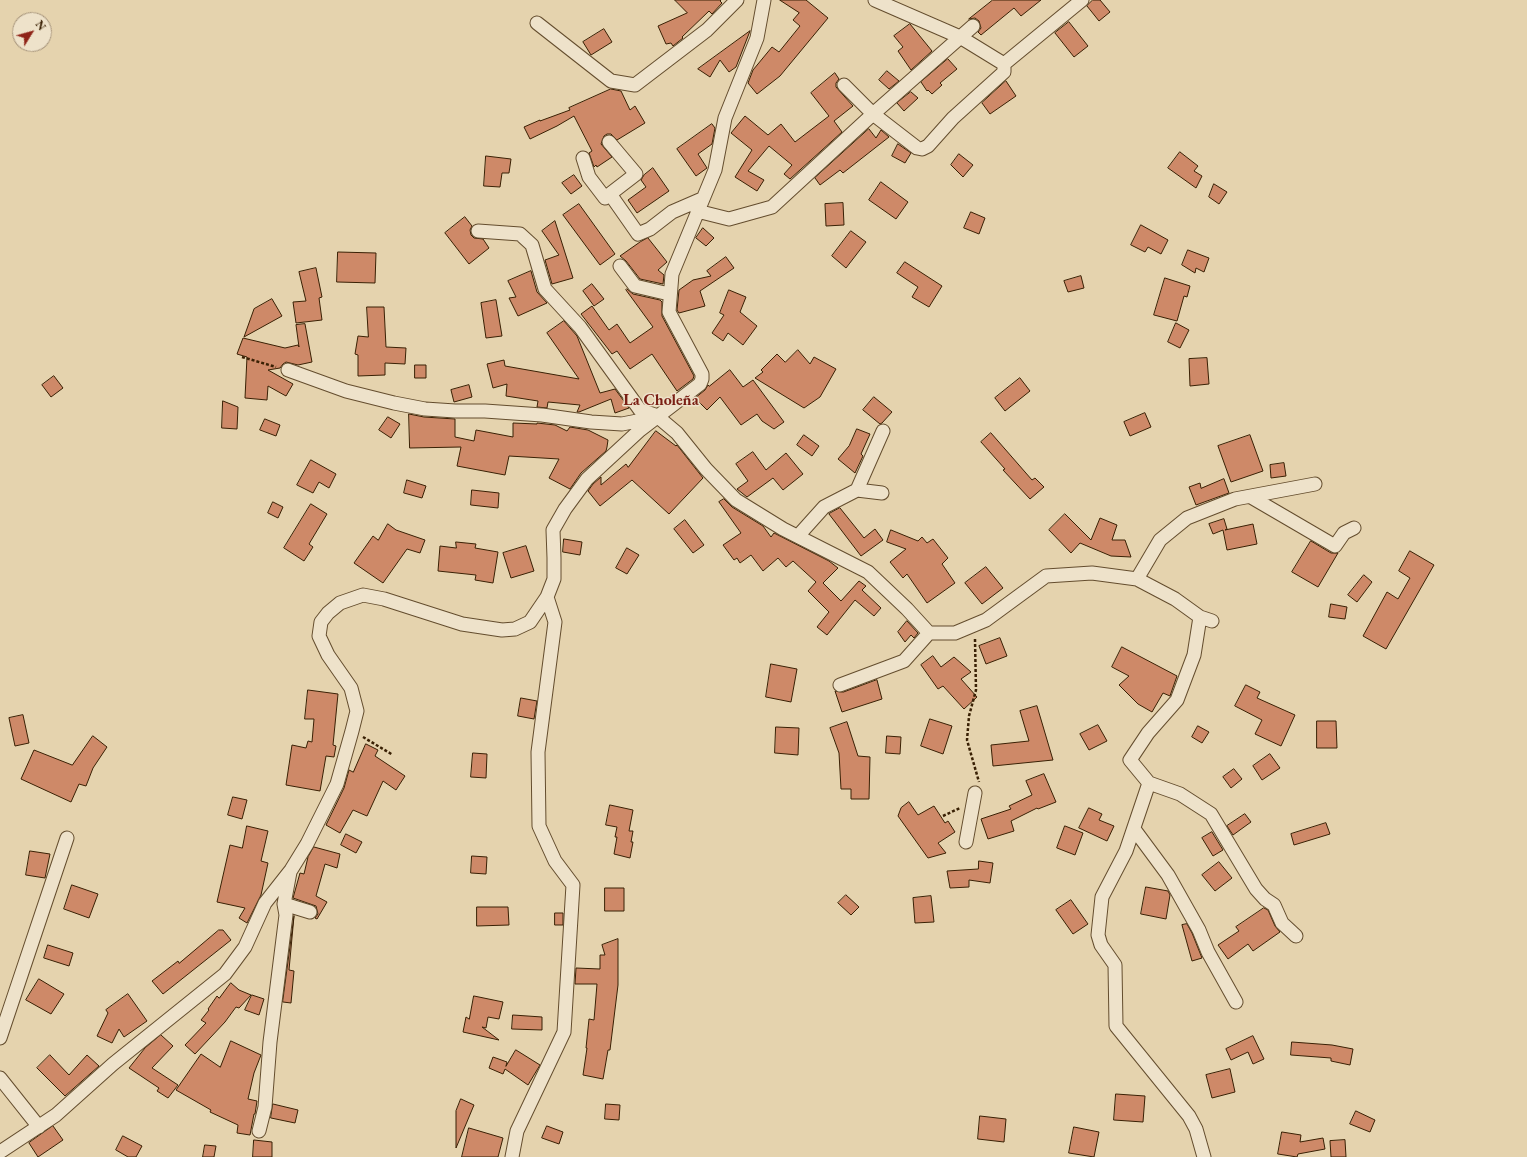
<!DOCTYPE html>
<meta charset="utf-8">
<style>
body{margin:0}
#map{position:relative;width:1527px;height:1157px;overflow:hidden;background:#e5d3ae;font-family:"EB Garamond",serif}
canvas{display:block}
.north{position:absolute;left:12px;top:12px;width:40px;height:40px;box-sizing:border-box;background:#eee2ca;border:1px solid #a6947b;border-radius:50%;rotate:53deg;font-size:11px;font-weight:700;line-height:16px;text-align:center;color:#392004}
.north::after{content:'';display:block;margin:auto;width:14px;height:18px;background:#8f2418;clip-path:polygon(50% 0,100% 100%,50% 72%,0 100%)}
</style>
<div id="map">
<canvas width="1527" height="1157"></canvas>
<div class="north">N</div>
</div>
<script>
const c = document.querySelector('canvas').getContext('2d');
c.lineJoin = 'round';
function fill(path, color) { c.fillStyle = color; c.fill(path, 'evenodd'); }
function stroke(path, color, width, dash) { c.strokeStyle = color; c.lineWidth = width; c.lineCap = dash ? 'butt' : 'round'; c.setLineDash(dash || []); c.stroke(path); }
function label(font, color, halo, rows, align = 'center') {
  c.font = font + ' "EB Garamond",serif'; c.lineWidth = 3; c.setLineDash([]); c.textBaseline = 'middle'; c.strokeStyle = halo; c.fillStyle = color; for (const [text, x, y, turn = 0] of rows) {
    c.save(); c.translate(x, y); c.rotate((+turn || 0) * Math.PI / 180); c.textAlign = isNaN(turn) ? turn : align; if (halo) c.strokeText(text, 0, 0); c.fillText(text, 0, 0); c.restore();
  }
}
const building = new Path2D(`
 M675,0H721L720,1L722,3L712,14L709,11L682,37L683,38L673,46L671,43L666,44L658,26L687,13Z
 M780,0H806L828,18L780,76L757,94L748,83L753,70L772,47L779,52L800,26L793,20L799,13Z
 M993,0H1041L1021,16L1014,8L981,35L978,32L981,28L979,21L975,18L969,19Z
 M1093,0H1100L1110,12L1099,21L1087,6Z
 M1069,22L1088,46L1074,57L1055,33Z
 M910,24L932,51L911,70L898,51L903,47L894,36Z
 M604,29L612,42L591,55L583,42Z
 M750,31L736,67L729,72L720,60L710,77L698,69Z
 M948,59L957,69L940,83L942,85L932,94L928,90L927,91L921,82Z
 M887,71L899,81L889,89L879,80Z
 M835,73L839,79L836,83V87L853,106L834,121L842,132L790,179L784,174L792,165L769,146L748,171L764,180L757,191L735,177L752,150L731,133L745,116L768,135L781,124L795,142L829,116L811,93Z
 M1006,81L1016,96L990,114L982,103Z
 M611,89L621,91L630,110L635,106L645,123L617,140L611,134H607L604,136L601,144L612,157L597,167L596,165L594,167L589,153L592,151L574,116L557,126L530,139L524,127L540,120V121L570,110L569,108Z
 M911,92L918,98L904,111L897,103Z
 M712,124L715,128L712,144L698,154L707,168L696,176L677,149Z
 M869,129L876,138L881,130L889,137L843,173L840,170L820,185L815,178Z
 M898,144L911,153L905,163L892,156Z
 M1180,152L1198,166L1194,171L1202,176L1196,188L1168,168Z
 M959,154L973,165L963,177L951,165Z
 M486,156L511,159L509,173H502L500,187L484,186Z
 M653,168L669,191L637,213L628,200L646,187L641,180L644,175Z
 M574,175L582,186L571,194L562,183Z
 M881,182L908,202L896,219L869,200Z
 M1214,184L1227,192L1219,204L1209,197Z
 M843,203L844,225L826,226L825,204Z
 M579,204L615,254L600,265L563,215Z
 M971,212L985,218L979,234L964,228Z
 M465,217L472,226L470,230L471,235L474,238L483,239L489,248L469,264L445,233Z
 M555,221L573,278L552,284L545,260L559,255L542,231Z
 M1141,225L1168,240L1161,254L1148,247L1145,252L1131,245Z
 M703,228L714,238L706,246L696,238Z
 M851,231L866,242L846,268L832,256Z
 M648,238L667,262L658,270L664,275L663,284L640,279L626,261L620,256L640,242Z
 M1188,250L1209,258L1204,272L1196,268L1195,273L1182,265Z
 M338,252L376,253L375,283L337,282Z
 M726,257L734,268L700,291L705,306L679,313L677,310L679,290L693,280L711,276L707,271Z
 M905,262L942,286L929,307L912,297L918,287L897,273Z
 M316,268L322,297L319,298L322,320L296,323L293,302L306,301L299,272Z
 M531,271L537,292L547,303L518,316L509,298L516,297L508,281Z
 M1081,276L1084,288L1068,292L1064,281Z
 M1165,278L1190,286L1187,297L1184,296L1177,321L1154,315Z
 M592,284L604,299L594,306L583,291Z
 M627,289L633,294L660,300L662,302V316L694,376L693,379L677,391L652,354L630,369L617,351L612,354L581,314L592,306L609,330L617,324L630,343L653,327L626,290Z
 M729,290L746,297L740,312L757,326L743,345L728,333L723,341L712,333L724,315L720,313Z
 M272,299L282,316L244,337L254,309Z
 M496,300L502,336L486,338L481,303Z
 M367,307H384L386,347L406,348L405,364L385,363V375L358,376V355L355,354L358,336L368,337Z
 M564,321L577,336L600,393L615,389L629,408L615,413L611,399L579,412H577L580,405L548,402L547,408L537,407L538,401L506,396L507,384L493,388L487,364L504,360L505,366L579,379L547,333Z
 M1176,323L1189,330L1180,348L1168,342Z
 M305,324L312,362L298,365L286,362L283,364L280,368L268,370L293,384L286,396L268,386L267,400L245,398L247,357L237,354L243,338L285,348L298,345L299,347L296,325Z
 M798,350L810,364L814,357L836,369L820,397L804,408L755,378L763,372L761,370L777,354L785,362Z
 M1207,358L1209,384L1190,386L1189,359Z
 M415,365H426V378H415Z
 M730,370L743,387L753,380L784,422L774,429L762,421L757,414L741,425L720,397L707,410L695,398L705,390L708,385L709,386Z
 M54,376L63,388L51,397L42,385Z
 M1020,378L1030,391L1005,411L995,398Z
 M469,385L472,397L454,402L451,390Z
 M874,397L892,412L882,423L880,424L863,410Z
 M223,401L238,407L237,429L222,428Z
 M1145,413L1151,427L1130,436L1124,422Z
 M409,414L424,417L455,419V437L474,441L476,430L513,437V423L537,424V423L555,425L567,431L570,427L588,430L608,440L607,447L606,451L581,473L570,489L549,478L559,459L509,456L505,475L457,466L461,447L410,448Z
 M388,417L400,424L391,438L379,430Z
 M265,419L280,425L276,436L260,430Z
 M857,429L870,434L861,454L863,456L855,473L838,459L849,446Z
 M656,431L676,446L677,445L703,478L669,514L632,480L600,506L588,491L593,484L601,477V485L626,464L628,467Z
 M991,433L1032,480L1035,478L1044,487L1030,499L1003,470L1005,469L981,442Z
 M804,435L819,446L812,456L797,445Z
 M1250,435L1263,471L1231,482L1218,446Z
 M753,452L766,470L786,453L803,474L783,490L773,478L747,497L737,489L748,481L736,464Z
 M311,460L336,474L329,488L319,482L313,493L297,485Z
 M1284,463L1286,476L1271,478L1270,465Z
 M1224,479L1229,493L1196,505L1189,487L1200,483L1201,488Z
 M407,480L426,486L422,498L404,493Z
 M472,490L499,493L498,508L471,505Z
 M724,499L732,507L763,526L771,537L774,533L829,561L838,568L823,583L841,601L859,581L866,586L862,590L881,608L874,616L855,600L827,635L817,627L829,612L808,591L816,582L793,561L786,567L778,558L763,571L751,555L740,563L737,558L734,560L723,545L741,533L719,502Z
 M273,502L283,507L278,518L268,513Z
 M311,504L327,514L309,544L313,547L304,561L284,548Z
 M840,508L864,538L875,529L883,540L861,556L829,514Z
 M1065,514L1091,540L1100,518L1117,525L1112,540H1125L1131,557L1111,556L1080,543L1071,553L1049,530Z
 M1224,519L1227,529L1225,530L1253,524L1257,544L1227,550L1223,530L1213,534L1209,524Z
 M685,520L704,545L693,553L674,529Z
 M388,524L396,530L425,540L420,553L407,549L383,583L354,563L373,536L378,540Z
 M891,530L918,541L922,537L927,543L933,539L948,558L942,564L955,583L927,603L907,574L903,578L890,562L906,549L887,542Z
 M564,539L582,542L580,555L563,552Z
 M1311,541L1331,553H1338L1318,587L1292,572Z
 M456,542L476,544L475,548L498,552L493,583L475,580L476,575L438,571L440,546L456,548Z
 M526,546L534,571L511,578L503,553Z
 M627,548L639,555L627,574L616,568Z
 M1410,551L1434,565L1386,649L1363,636L1387,592L1398,599L1410,578L1399,571Z
 M986,567L1003,588L982,604L965,583Z
 M1364,575L1372,582L1357,602L1348,595Z
 M1331,604L1347,607L1345,619L1329,617Z
 M907,621L918,633L914,638L911,635L905,642L898,632Z
 M1000,638L1007,656L986,664L979,646Z
 M1122,647L1177,676L1170,696L1163,693L1152,712L1138,704L1119,685L1129,676L1112,667Z
 M933,656L941,667L954,657L971,672L961,679L977,697L964,709L943,686L938,689L921,665Z
 M771,664L797,669L791,702L766,697Z
 M877,680L882,699L842,712L835,691L843,692Z
 M1246,685L1260,692L1257,698L1295,715L1281,746L1255,734L1262,720L1235,706Z
 M308,690L338,694L333,745L336,746L334,757L326,756L320,791L286,785L292,745L306,748L308,741L312,742L314,719H305Z
 M521,698L537,701L534,719L518,716Z
 M1037,706L1053,760L993,766L991,745L1029,741L1020,711Z
 M23,715L29,743L15,746L9,718Z
 M930,719L952,726L943,754L921,746Z
 M1317,721H1336L1337,748H1317Z
 M847,722L858,756L870,757L869,799H851V789H841L839,753L830,728Z
 M1098,725L1107,741L1089,750L1080,734Z
 M1198,726L1209,732L1202,743L1192,737Z
 M776,727L799,728L798,755L775,753Z
 M93,736L107,747L93,768L86,786L79,784L71,802L21,779L34,750L72,765Z
 M887,736L901,737L900,754L886,753Z
 M366,744L378,750L375,756L405,776L396,790L383,781L367,816L353,810L340,833L326,825L344,788L349,770L353,772Z
 M473,753L487,754L486,778L471,777Z
 M1270,754L1280,768L1262,780L1253,766Z
 M1234,769L1242,779L1231,788L1223,777Z
 M1044,774L1056,802L1038,809L1037,808L1011,821L1014,831L988,839L981,819L1011,809L1009,806L1032,795L1026,781Z
 M233,797L247,800L242,819L228,815Z
 M909,802L918,815L934,806L945,823L948,821L955,832L938,843L946,853L928,858L898,816L901,808Z
 M610,805L633,810L629,831H633L631,842H633L630,858L614,854L617,837H615L617,827L606,825Z
 M1089,808L1102,814L1099,820L1114,826L1107,841L1079,828Z
 M1245,814L1251,822L1233,835L1227,826Z
 M1326,823L1330,834L1294,845L1291,834Z
 M247,826L268,831L261,861L268,863L261,895L247,923L239,918L245,908L217,902L230,845L242,848Z
 M1065,826L1083,833L1075,855L1057,848Z
 M1212,832L1223,850L1213,856L1202,838Z
 M346,834L362,842L356,853L341,845Z
 M314,847L340,854L337,868L325,864L316,896L327,902L317,919L315,918L318,914L316,906L293,898L300,873L304,874L308,857Z
 M30,851L50,854L45,878L26,875Z
 M472,856L487,857L486,874L471,873Z
 M979,861L993,863L990,883L969,880V887L950,888L947,871L978,869Z
 M1219,862L1232,878L1215,891L1202,875Z
 M72,885L98,894L89,918L64,909Z
 M1146,887L1168,891L1170,895L1166,919L1141,914Z
 M605,888H624V911H605Z
 M846,895L859,907L851,915L838,903Z
 M931,896L934,922L915,923L913,898Z
 M1071,900L1088,924L1073,934L1056,910Z
 M477,907H508L509,925L477,926Z
 M1264,908L1268,910L1275,926L1280,932L1253,951L1248,944L1228,959L1218,945L1239,931L1236,927Z
 M555,913H563V925H555Z
 M294,916L289,970L294,971L291,1003L283,1002Z
 M1187,924L1192,933L1202,958L1192,961L1182,925Z
 M219,930H223L231,940L163,994L152,981L178,961L179,963Z
 M618,939V985L610,1050H608L603,1079L583,1075L587,1048H586L589,1019L594,1020L597,984H575L576,968L600,969V955H605L602,945Z
 M48,945L73,953L69,966L44,958Z
 M39,979L64,994L51,1014L26,1000Z
 M231,983L239,990L251,995L239,1008L236,1007L225,1022L195,1054L185,1045L206,1023L201,1020L209,1010L208,1009L217,996L219,998Z
 M128,994L147,1021L124,1037L119,1029L112,1043L97,1036L108,1013L106,1010Z
 M252,995L264,999L259,1015L245,1010Z
 M474,996L503,1002L499,1019L488,1017L486,1028L482,1027L499,1040L463,1032L466,1017L469,1019Z
 M513,1015L542,1017V1030L512,1029Z
 M161,1035L173,1046L152,1068L178,1085L168,1098L157,1091L159,1088L129,1068L145,1048Z
 M1253,1036L1264,1059L1253,1064L1248,1052L1231,1060L1226,1049Z
 M231,1041L261,1055L254,1073L248,1099L257,1101L255,1114H254L250,1135L237,1133L238,1125L210,1112L211,1110L176,1090L201,1054L220,1067Z
 M1292,1042L1332,1045L1353,1049L1350,1065L1331,1061V1058L1291,1055Z
 M516,1050L540,1065L528,1085L505,1069L503,1074L489,1068L493,1057L507,1062L506,1066Z
 M50,1055L69,1075L87,1055L99,1066L65,1096L37,1068Z
 M1230,1069L1235,1092L1212,1098L1206,1075Z
 M1116,1094L1145,1096L1143,1122L1114,1120Z
 M461,1099L474,1105L456,1148V1111Z
 M273,1104L298,1110L295,1123L271,1118Z
 M606,1104L620,1105L619,1120L605,1119Z
 M1356,1111L1375,1120L1370,1132L1350,1124Z
 M980,1116L1006,1119L1004,1142L978,1139Z
 M53,1126L63,1140L38,1157L29,1143Z
 M547,1126L563,1132L559,1144L542,1138Z
 M1074,1127L1099,1132L1094,1157L1069,1153Z
 M469,1128L503,1138L498,1157H462Z
 M1282,1132L1301,1135L1300,1142L1323,1138L1325,1149L1298,1154L1297,1157L1278,1154Z
 M123,1136L142,1146L136,1157H128L116,1150Z
 M254,1140L272,1142V1157H253Z
 M1345,1140L1346,1157H1331L1330,1141Z
 M205,1145L216,1146L214,1157H203Z`);
fill(building, '#ce8968');
stroke(building, '#392004', 1);
const street = new Path2D(`
 M875,0L960,37L1004,64
 M537,23L611,81L635,85L707,30L737,0
 M1004,64L1082,0
 M844,85L873,114L917,148L922,149L928,146L953,118L1004,72V64
 M609,142L636,174L610,194L638,234L650,229L672,212L702,199
 M583,158L589,177L605,198L610,194
 M697,211L729,219L772,207L873,114L973,26
 M478,231L520,234L532,245L545,289L580,327L640,410L658,416
 M620,266L635,286L669,294
 M288,370L346,391L394,403L425,409L455,411H485L542,415L591,422L622,424L658,417L677,433L706,469L736,500L783,529L868,572L907,609L929,633H955L986,620L1046,576L1092,573L1137,579L1160,540L1187,518L1235,499L1315,484
 M857,490L883,431
 M1251,497L1335,546L1344,533L1354,528
 M798,536L824,507L857,490L882,493
 M1137,579L1175,599L1200,617L1212,621
 M1200,617L1194,655L1177,700L1148,733L1130,760L1149,783L1126,851L1102,897L1098,935L1101,945L1115,965L1116,1026L1189,1116L1196,1129L1204,1157
 M840,685L904,661L929,633
 M1149,783L1180,794L1211,814L1256,889L1265,899L1274,905L1282,923L1296,936
 M1134,829L1168,875L1199,930L1208,952L1236,1002
 M966,842L975,793
 M284,904L310,912
 M0,1038L67,838
 M0,1078L39,1127
 M259,1131L265,1107L270,1042L286,915L284,904L290,872
 M0,1152L56,1115L113,1064L225,974L245,947L265,903L291,870L307,844L337,784L352,731L357,711L351,688L328,655L319,636L321,622L328,613L340,603L363,595L384,599L462,624L502,630L515,629L530,622L547,597L554,579V558L553,530L565,509L587,479L640,430L700,384L702,379V374L669,312L672,274L715,170L725,118L757,38L764,0
 M512,1157L517,1131L564,1032L573,885L555,861L539,826L538,752L555,622L547,597`);
stroke(street, '#644d2e', 15);
stroke(new Path2D(`
 M242,357L276,367
 M975,639L976,690L969,716L967,740L979,782
 M363,737L393,755
 M943,816L960,808`), '#392004', 2.5, [3, 2]);
stroke(street, '#eee2ca', 13);
label('bold 16px', '#7a1f14', '#eee2ca', [
 ["La Choleña",661,401]
]);
</script>
